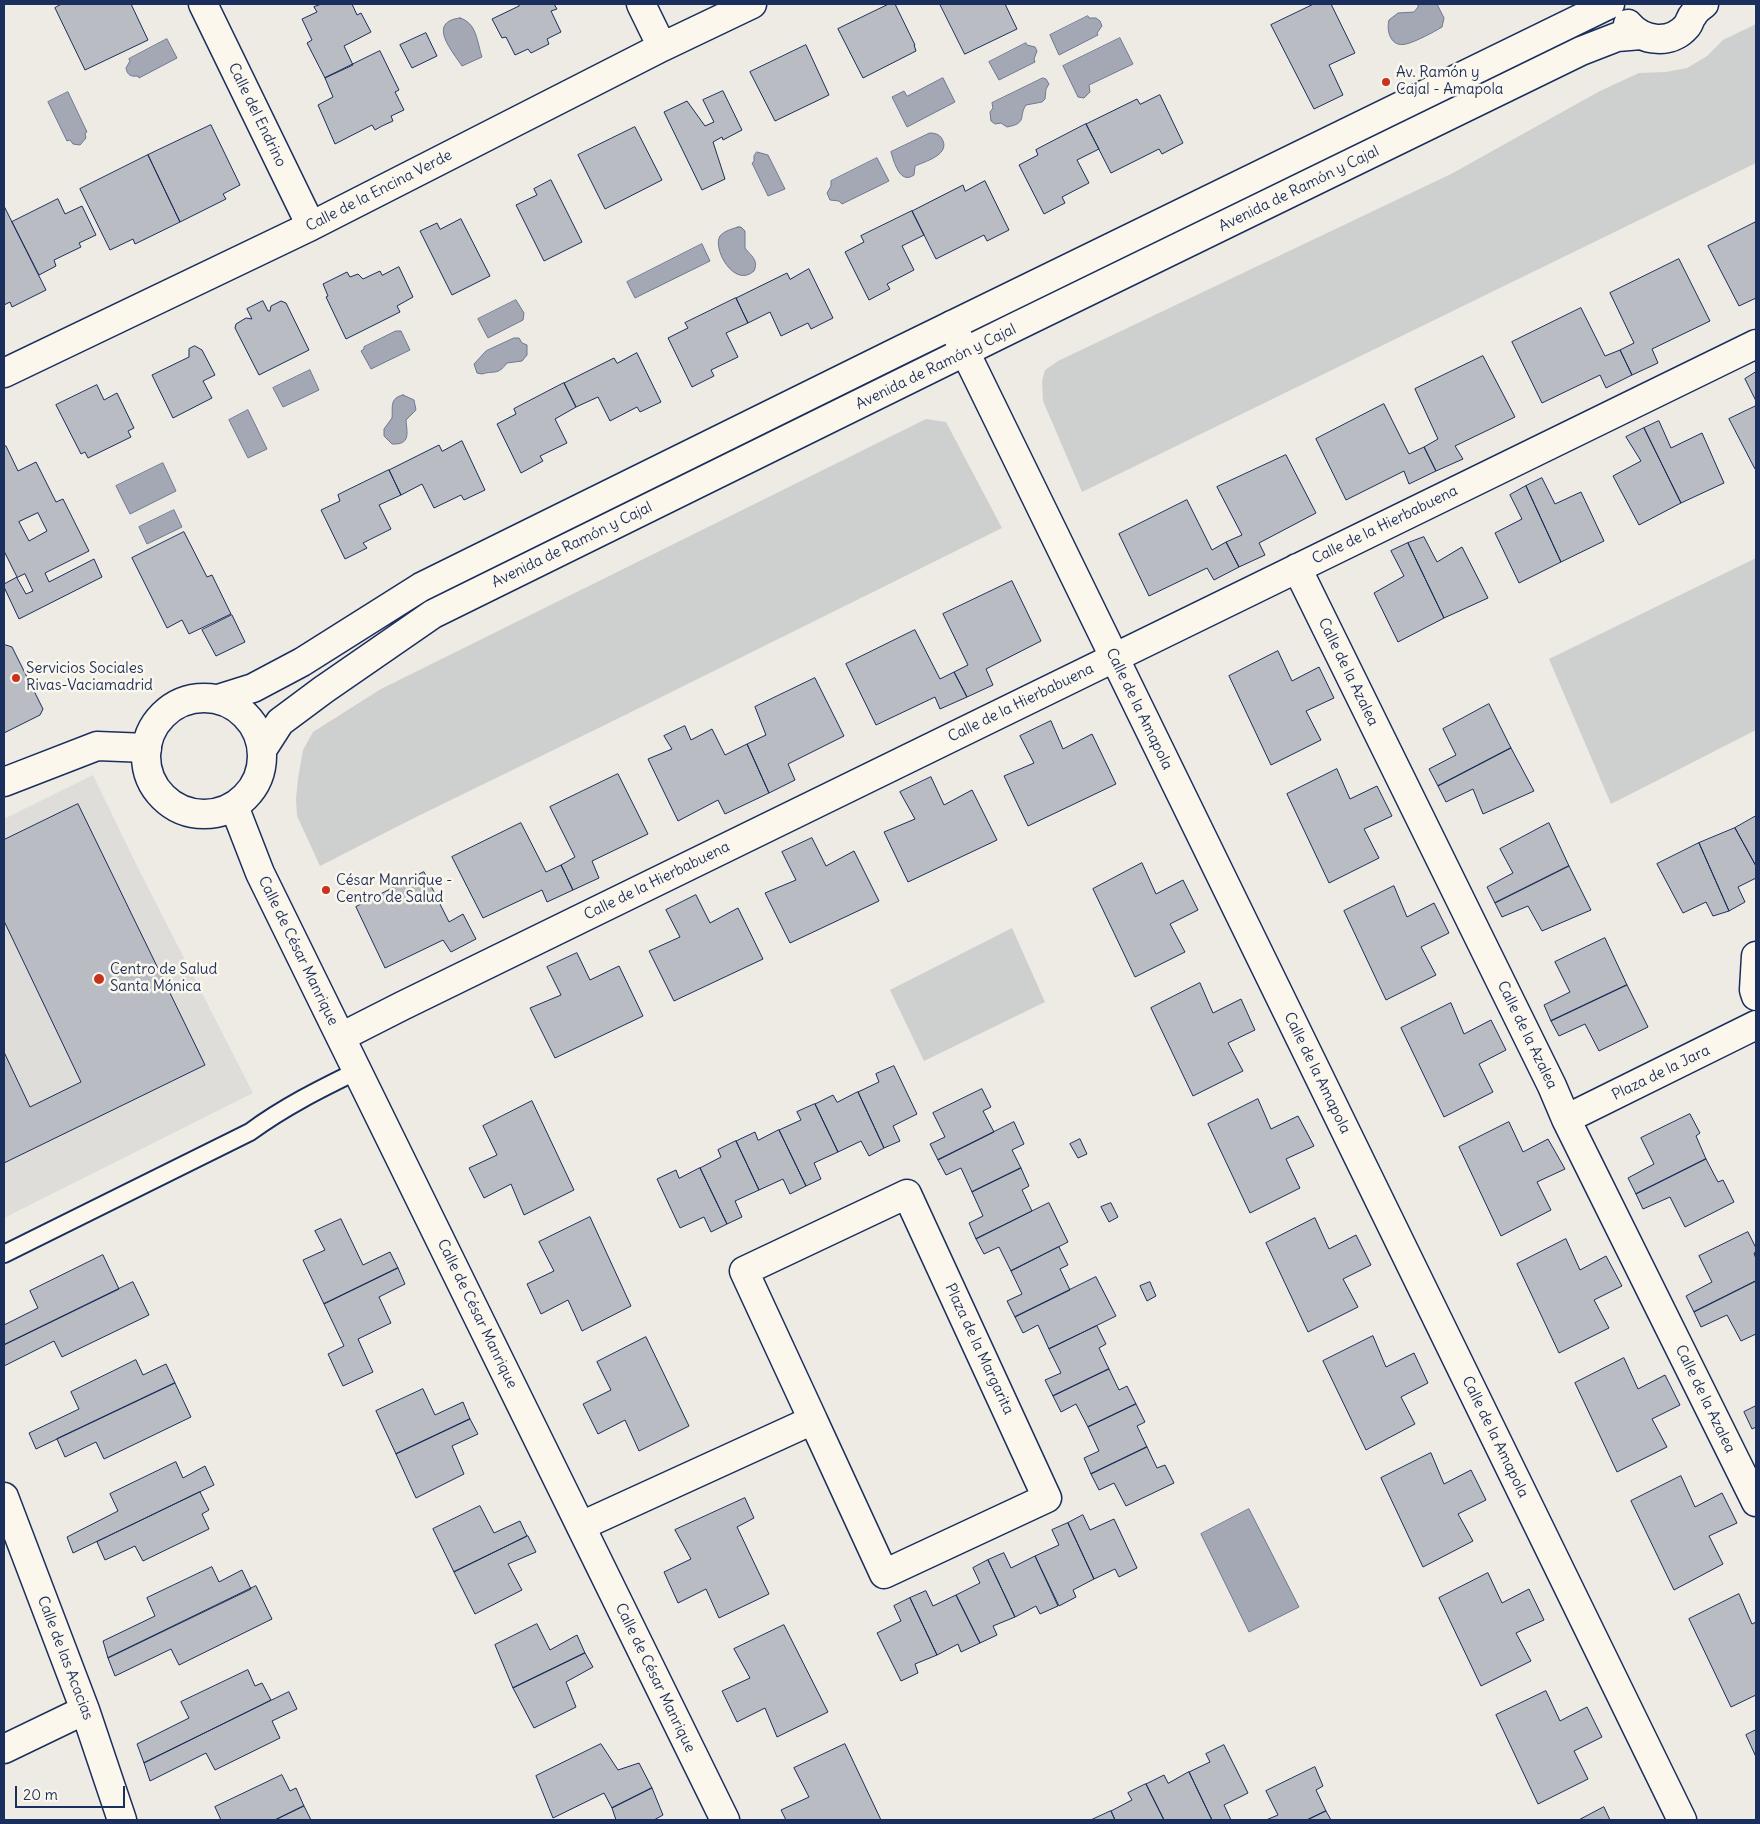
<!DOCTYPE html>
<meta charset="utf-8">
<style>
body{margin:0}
#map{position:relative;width:1760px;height:1824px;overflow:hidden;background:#eeebe4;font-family:Delius,sans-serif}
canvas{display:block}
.frame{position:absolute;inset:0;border:5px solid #1b2f5e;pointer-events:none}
.scale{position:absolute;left:15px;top:1786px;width:110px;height:22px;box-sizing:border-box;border:2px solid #1b2f5e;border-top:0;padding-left:6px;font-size:15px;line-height:18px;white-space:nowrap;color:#1b2f5e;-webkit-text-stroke:4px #fbf7ec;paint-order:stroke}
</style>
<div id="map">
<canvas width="1760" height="1824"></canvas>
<div class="frame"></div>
<div class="scale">20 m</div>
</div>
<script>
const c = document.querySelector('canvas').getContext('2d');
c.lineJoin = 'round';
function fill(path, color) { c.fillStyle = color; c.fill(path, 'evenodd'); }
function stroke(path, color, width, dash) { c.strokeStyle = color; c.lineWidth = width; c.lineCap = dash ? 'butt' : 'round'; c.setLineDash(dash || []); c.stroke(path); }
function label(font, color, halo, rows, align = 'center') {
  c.font = font + ' Delius,sans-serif'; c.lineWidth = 5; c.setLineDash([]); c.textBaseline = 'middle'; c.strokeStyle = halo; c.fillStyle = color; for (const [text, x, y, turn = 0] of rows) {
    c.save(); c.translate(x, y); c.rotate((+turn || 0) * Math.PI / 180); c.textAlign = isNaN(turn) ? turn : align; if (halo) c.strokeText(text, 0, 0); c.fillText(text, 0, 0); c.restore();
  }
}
fill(new Path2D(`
 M93,775L136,864L253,1093L4,1218V819Z`), '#deddda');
fill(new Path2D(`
 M1756,24V163L1082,492L1043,401L1042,381L1045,370L1058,361L1451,174L1600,91L1639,73L1666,72L1687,68L1707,56L1723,40Z
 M926,419L946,422L1002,528L613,721L414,818L320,866L297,816L296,799L298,779L303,750L313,732L381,689Z
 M1756,558V730L1611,804L1549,659Z
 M1012,928L1045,1002L924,1061L890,990Z`), '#cecfcf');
const water = new Path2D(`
 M1418,4H1437L1444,18L1442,27C1434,32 1415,42 1406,44C1391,48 1386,31 1389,20L1398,13L1414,12L1418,7Z
 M1088,16L1089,18H1096L1100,21L1102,26L1097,33L1098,35L1059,55L1050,35Z
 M460,18C477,23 477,42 482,57L462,66C453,52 426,22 460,18Z
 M1120,38L1133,64L1089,85L1090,92L1084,98L1078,97L1063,66Z
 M167,39L177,58L139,78L138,76C131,77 127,75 126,68L130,61L129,59Z
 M1026,43L1027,45L1035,47L1037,51L1034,59L1035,62L999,80L989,62Z
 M943,78L955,102L907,127L892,97L904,91L907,96Z
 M1043,78L1046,79L1049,84L1046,89L1045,99L1042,102L1026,105C1018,117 1028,123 1007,127L1001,123L995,124L991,121L990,112L993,108L992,103Z
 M68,92L87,132L85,133L86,138L80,145L73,144L70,140L67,141L48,102Z
 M930,133C936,133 941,135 943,141C949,155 924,162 915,166L914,175C900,185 894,162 891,152Z
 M757,152L768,155L785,189L768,196L752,163L754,162V156Z
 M877,158L889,181L842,204L839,201L830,200L827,193L831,186V181Z
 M738,227H741L745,231V248C751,256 759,260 754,271C734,289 712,248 720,236C724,231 732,229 738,227Z
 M702,244L710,261L635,298L627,282Z
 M516,300L524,313L523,320L488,338L478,319Z
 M396,331H401L410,350L371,369L361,351L364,349V347Z
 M514,338H519L522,343L527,345V355L522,361L507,363C497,376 495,370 482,374L477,373L474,364L486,351Z
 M310,370L319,390L283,407L273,388Z
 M403,395L414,400L416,410L406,420C407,433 411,445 392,444L384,436V429L392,418C393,408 389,398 403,395Z
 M248,410L267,449L248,458L229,420Z
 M163,463L176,491L130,514L116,486Z
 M174,510L182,527L147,544L139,527Z
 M1249,1509L1299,1607L1249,1632L1201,1534Z`);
fill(water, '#a3a8b4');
stroke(water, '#6d7892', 1);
const building = new Path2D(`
 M62,4H131L148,40L85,70L55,8Z
 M322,4H352L357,15L361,13L371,32L344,46L353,65L325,78L307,43L312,40L302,19L317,12L314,7Z
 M518,4H554L557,9L551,11L561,32L547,39L549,44L531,53L528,49L515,55L506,37L502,38L492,19L519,6Z
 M889,4H895L915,45H914L916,51L863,78L838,29Z
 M940,4H1005L1017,29L965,54Z
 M1314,4H1331L1355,53L1329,65L1343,95L1314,109L1271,25Z
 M426,33L437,56L412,68L400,45Z
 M806,45L829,95L775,121L750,72Z
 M380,51L399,90L395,92L404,110L391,116L393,121L382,126L375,130L372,125L335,144L318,105L333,97L325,78Z
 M723,91L742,130L723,140L722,137L713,142L725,179L702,190L664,112L687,101L705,126L714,122L703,100Z
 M1160,95L1183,143L1162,154L1159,149L1111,173L1086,124L1137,99L1140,104Z
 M1086,124L1099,149L1077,160L1089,183L1062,197L1065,203L1044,214L1019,165L1038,155L1036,150Z
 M211,125L240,185L223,194L226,199L180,222L148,155Z
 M635,127L662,180L605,209L578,155Z
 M148,155L180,222L135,244L133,239L110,250L80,189Z
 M551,180L582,242L544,261L516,205L537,195L534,189Z
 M985,181L1009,230L987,241L984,235L936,259L912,211L963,185L965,191Z
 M58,199L65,214L82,206L96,235L79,243L81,247L54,260L56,266L39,275L12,222Z
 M4,206L46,290L12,307L10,302L4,305Z
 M912,211L924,235L902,246L914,270L887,284L890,289L869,300L845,252L864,242L861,236Z
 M461,219L490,276L452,295L420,231L437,223L440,229Z
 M1756,222V298L1739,306L1708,246Z
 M1679,259L1710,321L1652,349L1658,363L1632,375L1620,350L1634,343L1610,293Z
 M399,267L413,297L397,306L400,312L346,339L326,297L328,296L323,284L347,272L350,277L358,274L363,279L380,271L382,275Z
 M809,269L833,318L811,329L808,323L781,336L770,312L748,323L736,298L787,273L790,279Z
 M736,298L748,323L726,333L738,357L711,370L714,376L692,387L668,338L688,328L685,323Z
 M263,301L268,311H270L271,306L281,301L286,303L309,350L259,375L235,328L236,324L246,318L252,319L247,309Z
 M1581,308L1605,356L1620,350L1632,375L1606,388L1600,375L1542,403L1512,342Z
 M195,346L202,350L215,375L203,381L212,398L173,418L152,375L189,357V349Z
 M637,353L661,402L640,412L637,407L610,421L598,397L576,407L564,383L614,358L617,363Z
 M1483,356L1515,417L1455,446L1463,459L1436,471L1424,447L1438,439L1415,389Z
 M1756,372V401L1745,379Z
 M564,383L576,407L555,419L567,443L540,456L543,461L521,473L497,424L516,414L514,409Z
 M97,385L104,400L117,393L134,428L128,431L131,437L88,458L85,452L81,454L56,405Z
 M1384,404L1409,454L1424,447L1436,471L1409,484L1404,471L1346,500L1316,439Z
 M1756,406V468L1755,469L1729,419Z
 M1659,421L1671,448L1702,433L1724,483L1681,503L1644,428Z
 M1644,428L1681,503L1639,525L1613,476L1641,461L1626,437Z
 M462,441L485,490L464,500L461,495L434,508L422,484L401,495L389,470L439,445L442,451Z
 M6,446L18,471L36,462L56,502L63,499L89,551L45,573L49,582L94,559L102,577L19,619L4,587V584L17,577L4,551V447ZM38,513L47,531L29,541L19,522ZM25,574L33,591L26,594L17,578Z
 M1286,455L1316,513L1259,543L1265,555L1239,567L1226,542L1242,535L1217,487Z
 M389,470L401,495L379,505L391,529L363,543L367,548L345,559L321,510L340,501L338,495Z
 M1542,478L1555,504L1581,492L1604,541L1561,562L1526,486Z
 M1526,486L1561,562L1519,583L1495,533L1522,519L1510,495Z
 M1187,500L1212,550L1226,542L1239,567L1214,580L1207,568L1149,596L1119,534Z
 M184,532L207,577L212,575L231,614L189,634L182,620L167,628L132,558Z
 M1424,537L1437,562L1462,547L1488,598L1444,618L1408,543Z
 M1408,543L1444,618L1398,642L1374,593L1404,576L1391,551Z
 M1012,581L1041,641L986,669L993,685L967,697L954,672L968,665L943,614Z
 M232,615L245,642L216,656L202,630Z
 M915,630L940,679L954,672L967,697L940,709L935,697L876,725L846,664Z
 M6,645L12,647L43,709L40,715L4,733V646Z
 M1278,651L1292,681L1319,667L1334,698L1306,711L1321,740L1271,765L1229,676Z
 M815,678L844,736L788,764L795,780L769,793L747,744L766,735L755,707Z
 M1489,704L1511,748L1438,786L1429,769L1456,755L1443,729Z
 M1051,721L1063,749L1092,734L1116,784L1028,826L1004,776L1034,763L1020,736Z
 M685,726L691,740L712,729L725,755L747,744L769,793L725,814L718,800L678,821L648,759L672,749L664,736Z
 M1511,748L1534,791L1483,814L1473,789L1446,802L1438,786Z
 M1337,769L1350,799L1377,786L1392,816L1364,829L1379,858L1329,883L1287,794Z
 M618,774L648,834L592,861L599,878L573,890L561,865L575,857L550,807Z
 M931,777L944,805L972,790L997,840L908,882L884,832L915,819L900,792Z
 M78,804L205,1065L4,1163V1052L30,1107L81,1082L4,921V840Z
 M1756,816V866L1735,828Z
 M521,823L546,872L561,865L573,890L547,902L542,890L483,918L452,857Z
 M1549,823L1569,866L1495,903L1487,887L1513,873L1500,849Z
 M1735,828L1756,866V878L1738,887L1745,902L1729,911L1699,843Z
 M812,838L826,866L854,851L879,901L790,943L765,893L796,880L782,852Z
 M1699,843L1729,911L1713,916L1706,902L1683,913L1657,864Z
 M1142,863L1156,894L1183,880L1198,910L1170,924L1185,952L1135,977L1093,889Z
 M1569,866L1591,910L1542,931L1528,906L1502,917L1495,903Z
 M424,872L449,922L463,914L476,939L451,952L443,940L385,968L356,907Z
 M1394,886L1407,917L1434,903L1449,933L1421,947L1436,975L1386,1000L1344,911Z
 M696,895L710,923L738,908L763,959L674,1001L649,951L680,937L666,910Z
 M1605,938L1627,985L1551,1021L1544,1005L1570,992L1555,962Z
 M577,953L590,980L619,966L643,1016L555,1058L530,1008L561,995L547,967Z
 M1200,983L1213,1013L1241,999L1255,1030L1228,1043L1243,1071L1193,1096L1151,1008Z
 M1627,985L1648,1027L1599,1051L1585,1024L1559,1036L1551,1021Z
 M1451,1003L1464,1034L1491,1020L1506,1050L1479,1064L1493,1092L1444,1117L1401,1028Z
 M894,1066L917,1114L893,1126L900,1141L884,1148L858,1092L879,1082L876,1074Z
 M982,1089L991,1107L983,1111L994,1132L938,1160L930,1144L945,1137L933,1113Z
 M858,1092L884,1148L869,1156L861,1141L838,1152L815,1104L833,1095L837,1102Z
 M1258,1099L1271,1129L1298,1116L1314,1146L1286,1159L1300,1188L1250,1213L1208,1124Z
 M532,1101L574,1190L524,1215L511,1184L484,1198L469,1168L497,1155L483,1126Z
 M815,1104L838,1152L814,1163L821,1179L806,1186L779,1130L801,1120L797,1112Z
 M1690,1114L1700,1133L1696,1136L1706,1159L1636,1194L1628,1178L1654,1164L1641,1138Z
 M1014,1122L1024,1144L1012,1150L1021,1168L972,1192L961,1168L946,1175L938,1160Z
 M1509,1122L1523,1152L1548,1139L1565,1169L1537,1182L1551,1210L1501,1236L1459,1147Z
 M779,1130L806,1186L790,1194L783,1179L759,1190L736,1141L755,1132L758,1140Z
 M1080,1139L1087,1154L1078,1158L1070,1144Z
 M736,1141L759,1190L735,1201L742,1217L727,1224L700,1168L721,1157L718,1150Z
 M1706,1159L1718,1182L1723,1180L1734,1202L1685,1227L1670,1197L1643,1209L1636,1194Z
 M700,1168L727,1224L711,1232L704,1217L680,1228L657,1179L676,1170L679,1178Z
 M1021,1168L1029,1186L1022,1190L1032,1211L976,1239L969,1223L983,1216L972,1192Z
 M1049,1203L1068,1242L1011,1271L999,1247L984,1254L976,1239Z
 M1111,1203L1118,1217L1109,1222L1101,1207Z
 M590,1217L631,1306L582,1331L568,1300L541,1314L527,1284L554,1271L539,1242Z
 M1315,1218L1329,1249L1356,1235L1371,1265L1343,1279L1358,1307L1308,1332L1266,1243Z
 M341,1219L363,1265L390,1252L398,1268L324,1304L303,1260L325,1250L315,1231Z
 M1748,1232L1756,1248V1252L1754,1253L1756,1259V1281L1694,1312L1686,1296L1712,1282L1699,1256Z
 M1566,1239L1580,1270L1606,1256L1622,1286L1594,1300L1609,1328L1559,1353L1517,1264Z
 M1059,1247L1068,1265L1060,1269L1070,1290L1015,1317L1007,1301L1022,1294L1011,1271Z
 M103,1255L119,1289L4,1345V1325L38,1308L30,1291Z
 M398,1268L405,1284L379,1297L391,1323L358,1339L373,1372L343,1386L328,1354L344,1346L324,1304Z
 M1096,1277L1116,1316L1049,1349L1038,1325L1023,1333L1015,1317Z
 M1756,1281V1334L1741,1341L1727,1315L1701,1327L1694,1312Z
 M133,1282L149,1315L62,1357L54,1341L4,1366V1345Z
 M1150,1282L1156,1296L1147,1301L1140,1286Z
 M1097,1326L1106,1344L1099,1348L1109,1369L1053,1396L1045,1380L1061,1373L1049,1349Z
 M1373,1336L1386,1367L1414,1353L1428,1383L1401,1397L1415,1424L1366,1450L1323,1361Z
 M646,1337L689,1426L639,1451L625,1420L598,1434L583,1404L611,1390L597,1362Z
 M1624,1358L1638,1389L1665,1375L1680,1405L1652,1419L1667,1447L1617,1472L1575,1383Z
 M136,1360L143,1375L166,1364L175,1383L36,1449L29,1433L79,1409L71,1392Z
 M1109,1369L1119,1390L1127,1386L1136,1404L1088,1427L1076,1404L1061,1412L1053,1396Z
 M175,1383L191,1417L104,1459L96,1442L65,1457L57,1439Z
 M423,1389L435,1415L463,1402L470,1419L396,1454L376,1411Z
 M1136,1404L1145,1422L1137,1426L1147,1447L1091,1474L1084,1458L1099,1451L1088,1427Z
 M1756,1406V1427L1752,1429L1744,1412Z
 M470,1419L478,1434L452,1446L464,1474L416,1498L396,1454Z
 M1147,1447L1157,1468L1165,1465L1174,1483L1126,1506L1114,1483L1099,1490L1091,1474Z
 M1431,1453L1444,1484L1471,1470L1486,1500L1458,1514L1473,1541L1423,1567L1381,1478Z
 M176,1462L183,1478L205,1466L214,1485L73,1553L67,1537L118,1511L110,1494Z
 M1681,1476L1695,1507L1722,1493L1737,1523L1709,1536L1723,1564L1674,1590L1631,1501Z
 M200,1492L209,1510L202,1514L209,1529L143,1561L135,1546L105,1560L97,1542Z
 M745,1498L754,1518L737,1527L769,1594L719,1618L706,1589L678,1603L664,1572L691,1559L675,1530Z
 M480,1506L494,1533L520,1521L527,1536L454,1572L433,1529Z
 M1083,1515L1090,1530L1114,1519L1137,1568L1119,1577L1115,1569L1094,1579L1068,1523Z
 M1068,1523L1094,1579L1073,1590L1076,1597L1059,1606L1035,1556L1059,1545L1052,1530Z
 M528,1536L536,1552L508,1564L522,1590L475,1614L454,1572Z
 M1004,1553L1011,1568L1035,1556L1058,1606L1040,1614L1036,1606L1015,1617L988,1560Z
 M988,1560L1015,1617L993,1626L997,1635L980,1643L956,1595L980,1583L973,1568Z
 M212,1567L219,1582L242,1570L251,1589L108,1658L103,1641L155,1616L147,1598Z
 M1488,1573L1502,1603L1529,1589L1544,1620L1516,1633L1531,1661L1481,1686L1439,1598Z
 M256,1586L272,1619L179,1665L171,1649L115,1676L108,1658Z
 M926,1591L933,1606L956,1595L980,1643L961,1652L958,1644L937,1655L910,1598Z
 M1739,1594L1752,1624L1756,1622V1695L1731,1707L1689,1619Z
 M910,1598L937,1655L915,1664L918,1673L901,1681L877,1633L901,1621L894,1606Z
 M537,1624L550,1650L577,1635L585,1653L513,1688L495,1645Z
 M784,1625L828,1712L777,1737L765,1708L737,1722L722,1691L750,1678L734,1649Z
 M585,1653L593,1667L566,1682L576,1707L534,1728L513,1688Z
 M248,1670L255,1686L262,1683L271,1700L144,1763L137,1744L189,1718L181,1702Z
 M1546,1691L1560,1721L1587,1707L1602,1737L1574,1751L1588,1779L1538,1804L1496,1715Z
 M289,1692L297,1709L272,1721L280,1738L215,1770L206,1753L150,1781L144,1763Z
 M1756,1730V1757L1746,1735Z
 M601,1744L618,1770L639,1763L652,1788L612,1808L604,1793L553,1818L536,1776Z
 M845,1744L881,1820H786L781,1810L809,1797L794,1768Z
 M1224,1745L1248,1793L1224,1805L1231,1820H1212L1189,1772L1210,1762L1206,1754Z
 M1315,1767L1323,1786L1316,1790L1326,1811L1307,1820H1266L1278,1815L1266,1791Z
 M1189,1772L1212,1820H1164L1146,1784L1164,1775L1168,1783Z
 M282,1775L290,1791L296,1788L304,1806L275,1820H221L215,1807Z
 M1146,1784L1164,1820H1115L1111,1811L1132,1800L1128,1793Z
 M652,1788L663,1815L654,1820H616L612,1808Z
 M304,1806L311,1820H275Z
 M1604,1807L1610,1820H1579Z
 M1111,1811L1115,1820H1091Z
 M1326,1811L1331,1820H1307Z`);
fill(building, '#b9bcc3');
stroke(building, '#1b2f5e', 1);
const lane = new Path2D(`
 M4,1254L250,1132C284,1107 320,1089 357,1071`);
const street = new Path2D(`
 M203,4L311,226
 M641,4L662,47
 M952,325L1682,1820
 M4,373L311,226L662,47L752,4
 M1297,568L1552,1086L1566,1119L1756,1502
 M4,782L97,746L147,748
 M1756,956L1754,990L1756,996
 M341,1037L402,1006L1756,344
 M1566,1119L1756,1025
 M4,1497L85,1710L122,1820
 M581,1526L813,1420L884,1574L1047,1498L907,1194L744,1271L813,1420
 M4,1749L85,1710`);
const secondary = new Path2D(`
 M1628,24C1643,42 1671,45 1687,26C1690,22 1690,18 1693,15C1695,11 1700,7 1704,4
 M146 756a58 58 0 1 1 116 0a58 58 0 1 1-116 0Z
 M218,699L253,688L302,662L421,587L903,349L1610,4
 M262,750L280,722L323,690L433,614L1015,327L1581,51L1617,37L1641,35
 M234,806L260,873L725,1820`);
stroke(lane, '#1b2f5e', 20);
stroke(street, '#1b2f5e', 31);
stroke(secondary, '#1b2f5e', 31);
stroke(lane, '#fbf7ec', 16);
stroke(street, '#fbf7ec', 28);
stroke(secondary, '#fbf7ec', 28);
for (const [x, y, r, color] of [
 [1386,82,5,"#c8321e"],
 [16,678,5,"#c8321e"],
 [326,890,5,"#c8321e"],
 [99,979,6,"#c8321e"]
]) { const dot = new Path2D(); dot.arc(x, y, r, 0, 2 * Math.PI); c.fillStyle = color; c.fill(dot); stroke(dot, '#fbf7ec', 2); }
label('15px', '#1b2f5e', '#fbf7ec', [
 ["Av. Ramón y",1396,73],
 ["Cajal - Amapola",1396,90],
 ["Servicios Sociales",26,669],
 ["Rivas-Vaciamadrid",26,686],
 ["César Manrique -",336,881],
 ["Centro de Salud",336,898],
 ["Centro de Salud",110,970],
 ["Santa Mónica",110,987]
], 'left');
label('15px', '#1b2f5e', '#fbf7ec', [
 ["Calle del Endrino",257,115,64],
 ["Avenida de Ramón y Cajal",1299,189,-26],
 ["Calle de la Encina Verde",379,191,-27],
 ["Avenida de Ramón y Cajal",936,367,-26],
 ["Calle de la Hierbabuena",1385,525,-26],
 ["Avenida de Ramón y Cajal",572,545,-26],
 ["Calle de la Azalea",1348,672,64],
 ["Calle de la Hierbabuena",1021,703,-26],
 ["Calle de la Amapola",1139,709,64],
 ["Calle de la Hierbabuena",657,881,-26],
 ["Calle de César Manrique",298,951,64],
 ["Calle de la Azalea",1527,1035,64],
 ["Calle de la Amapola",1317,1073,64],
 ["Plaza de la Jara",1661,1073,-26],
 ["Calle de César Manrique",477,1314,64],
 ["Plaza de la Margarita",979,1349,65],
 ["Calle de la Azalea",1705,1399,64],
 ["Calle de la Amapola",1495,1437,64],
 ["Calle de las Acacias",65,1658,69],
 ["Calle de César Manrique",655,1678,64]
]);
</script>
